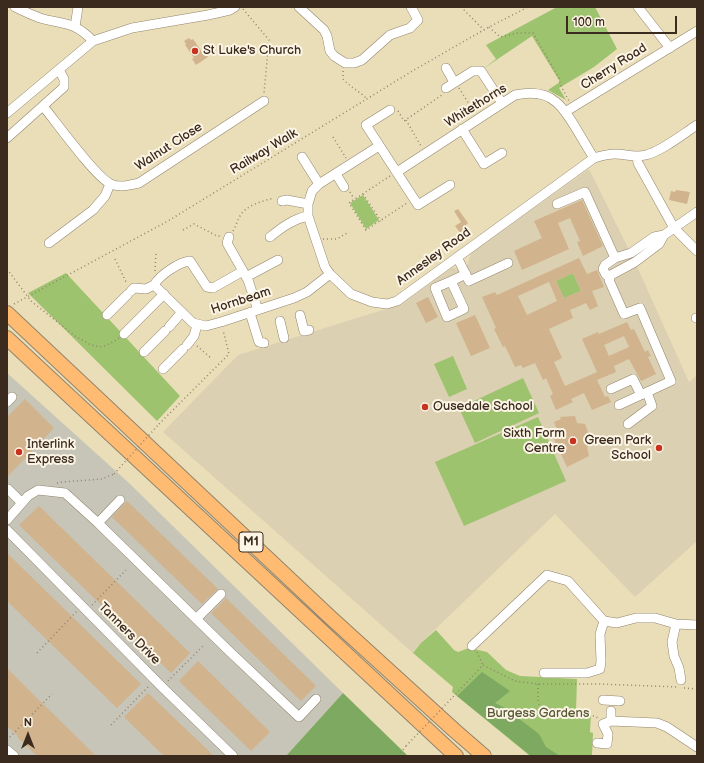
<!DOCTYPE html>
<style>
body{margin:0}
#map{position:relative;width:704px;height:763px;overflow:hidden;background:#eadeb9;font-family:"Balsamiq Sans",sans-serif}
canvas{display:block}
.frame{position:absolute;inset:0;border:8px solid #3b2a1e;pointer-events:none}
.north{position:absolute;left:8px;top:715px;width:40px;height:40px;-webkit-text-stroke:3px #fcf5e5;paint-order:stroke;rotate:0deg;font-size:11px;font-weight:700;line-height:16px;text-align:center;color:#3b2a1e}
.north::after{content:'';display:block;margin:auto;width:14px;height:18px;background:#3b2a1e;clip-path:polygon(50% 0,100% 100%,50% 72%,0 100%)}
.scale{position:absolute;left:566px;top:16px;width:111px;height:18px;box-sizing:border-box;border:2px solid #3b2a1e;border-top:0;padding-left:5px;font-size:12px;line-height:14px;white-space:nowrap;color:#3b2a1e;-webkit-text-stroke:3px #fcf5e5;paint-order:stroke}
</style>
<div id="map">
<canvas width="704" height="763"></canvas>
<div class="frame"></div>
<div class="north">N</div>
<div class="scale">100 m</div>
</div>
<script>
const c = document.querySelector('canvas').getContext('2d');
c.lineJoin = 'round';
function fill(path, color) { c.fillStyle = color; c.fill(path, 'evenodd'); }
function stroke(path, color, width, dash) { c.strokeStyle = color; c.lineWidth = width; c.lineCap = dash ? 'butt' : 'round'; c.setLineDash(dash || []); c.stroke(path); }
function label(font, color, halo, rows, align = 'center') {
  c.font = font + ' "Balsamiq Sans",sans-serif'; c.lineWidth = 4; c.setLineDash([]); c.textBaseline = 'middle'; c.strokeStyle = halo; c.fillStyle = color; for (const [text, x, y, turn = 0] of rows) {
    c.save(); c.translate(x, y); c.rotate((+turn || 0) * Math.PI / 180); c.textAlign = isNaN(turn) ? turn : align; if (halo) c.strokeText(text, 0, 0); c.fillText(text, 0, 0); c.restore();
  }
}
fill(new Path2D(`
 M589,169L635,262L689,382L697,375V541L635,597L555,514L421,643L413,653L163,432L238,355L402,304L453,267L458,270L468,264L471,253Z`), '#dbd0b1');
fill(new Path2D(`
 M7,373L129,483L343,693L286,756H7Z`), '#c7c5b8');
fill(new Path2D(`
 M557,7H595L617,49L594,67L559,88L566,100L548,90L560,82L532,36L483,69L496,59L486,45Z
 M363,195L379,220L366,229L350,203Z
 M66,273L180,396L157,421L28,293Z
 M573,273L581,291L564,298L556,281Z
 M453,356L467,389L449,397L434,364Z
 M523,378L539,413L475,443L459,408Z
 M538,417L566,481L464,526L435,462Z
 M436,630L454,650L458,652L469,648L487,652L506,670L520,676L577,679L576,712L591,714L590,732L593,733L592,755L601,756H530L452,692L453,687L413,653L421,643Z`), '#9dc36e');
fill(new Path2D(`
 M482,672L510,691L495,703L505,708L539,734L546,747L560,756H531L457,696Z
 M343,693L408,756H286Z`), '#7ea961');
fill(new Path2D(`
 M189,38L191,40L193,39L202,52L204,51L208,57L196,65L192,59L194,58L185,45L186,44L184,41Z
 M676,190L690,192L687,204L669,200L671,191L675,192Z
 M582,200L603,246L583,256L577,242L580,241L570,218L558,223L569,249L522,270L514,251L542,238L534,221Z
 M458,209L468,223L466,225L468,228L461,234L455,226L461,222L454,211Z
 M579,258L587,274L597,270L604,287L592,291L598,306L590,310L586,303L570,310L573,318L549,329L562,358L554,362L565,386L597,372L582,339L598,332L599,334L627,322L631,330L634,329L645,352L648,350L651,356L648,357L656,374L641,381L629,359L614,366L616,372L597,380L605,397L608,396L611,402L592,410L584,393L571,399L573,402L556,410L550,396L553,394L546,378L543,380L535,363L523,368L521,365L515,367L505,346L503,347L494,329L496,328L482,297L495,292L497,295ZM573,273L581,291L564,298L556,281ZM549,282L557,301L527,315L518,296ZM624,336L629,347L609,356L604,345Z
 M428,297L438,317L426,323L416,303Z
 M475,315L490,348L471,356L456,323Z
 M25,399L54,428L7,477V417Z
 M575,416L577,423L585,424L592,443L587,447L589,456L567,467L554,439L560,436L554,422L561,419L560,417Z
 M127,501L218,589L202,604L112,517Z
 M39,506L190,653L171,673L19,525Z
 M7,553L141,684L117,708L7,601Z
 M226,598L316,686L301,701L211,613Z
 M198,661L270,732L251,751L179,681Z
 M7,668L38,699L96,756H37L17,737L18,736L7,726Z
 M148,693L214,756H164L124,717Z`), '#d1b38d');
const minor = new Path2D(`
 M15,7C23,11 32,15 40,18C64,25 74,21 93,41
 M299,7L324,30L327,36L330,51L334,56L345,63H354L362,60L390,35L410,28L418,20L411,7
 M638,7L670,48
 M75,27L78,7
 M446,68L454,82
 M446,88L473,71H481L502,103
 M43,106C56,122 96,178 111,184C120,188 130,185 139,183L264,101
 M390,110L366,125L418,205L450,185
 M565,112L697,31
 M7,113L93,41L132,28L208,15L230,10L235,7
 M462,129L484,164L502,153
 M7,138L64,87V79L59,70
 M379,146L319,184L312,191L308,204V216L325,267L330,274L351,294L372,302L387,304L397,301L594,158C601,156 607,154 615,154C625,154 635,158 646,155C662,151 683,134 697,125
 M302,157L319,184
 M637,157L638,163L674,228L697,251
 M397,172L515,95C529,92 545,92 556,102C569,112 584,144 594,158
 M336,174L344,187
 M282,201L287,200L308,204
 M557,204L585,192L615,258
 M664,235L654,237L631,253L615,258L605,265L603,269L606,275H611L635,262L659,244L664,235L697,212
 M229,237L227,243L248,280L258,310
 M270,237C281,228 293,219 308,216
 M49,243L93,210L105,196L110,184
 M457,257L469,281L508,263
 M611,275L609,280L624,314L640,308L671,381L619,405
 M246,277L278,260
 M451,281L464,309L447,317L435,288C445,284 456,279 466,274
 M154,285C160,275 179,262 190,261L207,287L213,288L243,271
 M131,291L134,288L146,289L154,285L193,323L206,326L221,322L294,298L307,292L330,274
 M250,313L259,342L264,343
 M107,315L128,294
 M300,315L304,331L309,330
 M696,318H697
 M280,321L284,338
 M169,327L182,312
 M124,334L164,294
 M187,345L194,336L197,325
 M144,352L165,331
 M163,369L183,349
 M611,389L633,379L641,395
 M7,402L12,397
 M628,424L652,406L647,392
 M8,489L22,503
 M7,520L28,496L38,490L65,493L98,523L229,651L299,717L316,699
 M98,523L120,500
 M7,530L162,687L233,756
 M196,619L221,594
 M676,624L672,642L674,656L679,668L681,680
 M472,646L547,575L568,581L604,621L617,623L636,618H655L676,624L697,625
 M544,673H587L600,669L601,661L600,634L604,621
 M603,700L620,701
 M611,721V711
 M597,743L607,744L608,734L603,724L611,721L657,723L667,727L697,747
 M7,750L14,756`);
const highway = new Path2D(`
 M7,313L330,617L454,730L484,756
 M7,338L456,756`);
stroke(minor, '#92846c', 10);
stroke(highway, '#92846c', 16);
stroke(new Path2D(`
 M461,7L484,30
 M243,9L269,40L264,93
 M489,27L500,37L517,33H533L559,78L560,84L569,101
 M343,71V79C350,87 359,91 366,98
 M459,88L474,112
 M398,111L404,121L442,95
 M406,120L421,146
 M333,137L346,158
 M390,176L349,203L366,230L407,203
 M350,192L354,199
 M363,194L381,221
 M183,230L194,224L217,236H221
 M233,231C236,226 237,221 240,216C246,205 263,201 274,198
 M323,239H337L347,233
 M115,259L126,282H128
 M7,269L31,301L75,336L91,345L102,347L113,342L119,338
 M155,271L156,252
 M14,304L168,221L414,70L489,27L528,7
 M197,346L211,358
 M159,424L229,354L223,330
 M57,483L62,482L102,479L114,474
 M92,605L126,570
 M477,652L483,665
 M37,653L77,611
 M168,681L203,646
 M538,684V702L543,713L595,716L598,718
 M684,688L697,689
 M453,697L483,665L515,681L538,684H599L678,687
 M111,725L150,685
 M7,740L52,694
 M398,756L406,746
 M402,756V752`), '#92846c', 1.5, [1, 3]);
stroke(minor, '#fff', 9);
stroke(highway, '#febb71', 14);
stroke(new Path2D(`
 M114,474L159,424
 M406,746L453,697`), '#92846c', 1.5, [1, 3]);
for (const [x, y, r, color] of [
 [195,51,4,"#c8321e"],
 [425,407,4,"#c8321e"],
 [573,441,4,"#c8321e"],
 [659,448,4,"#c8321e"],
 [19,452,4,"#c8321e"]
]) { const dot = new Path2D(); dot.arc(x, y, r, 0, 2 * Math.PI); c.fillStyle = color; c.fill(dot); stroke(dot, '#fcf5e5', 1.5); }
for (const [x, y, w] of [
 [251,542,24]
]) { const box = new Path2D(); box.roundRect(x - w / 2, y - 10, w, 20, 3); c.fillStyle = '#fcf5e5'; c.fill(box); stroke(box, '#3b2a1e', 1); }
label('bold 12px', '#3b2a1e', null, [
 ["M1",251,542]
]);
label('13px', '#3b2a1e', '#fcf5e5', [
 ["St Luke's Church",203,51],
 ["Ousedale School",433,407],
 ["Sixth Form",565,434,"right"],
 ["Centre",565,449,"right"],
 ["Green Park",651,441,"right"],
 ["School",651,456,"right"],
 ["Interlink",27,445],
 ["Express",27,460]
], 'left');
label('13px', '#3b2a1e', '#fcf5e5', [
 ["Cherry Road",614,67,-32],
 ["Whitethorns",476,106,-32],
 ["Walnut Close",169,147,-33],
 ["Railway Walk",264,152,-31],
 ["Annesley Road",434,257,-36],
 ["Hornbeam",241,301,-18],
 ["Tanners Drive",129,634,45]
]);
label('13px', '#585836', '#fcf5e5', [
 ["Burgess Gardens",538,714]
]);
</script>
